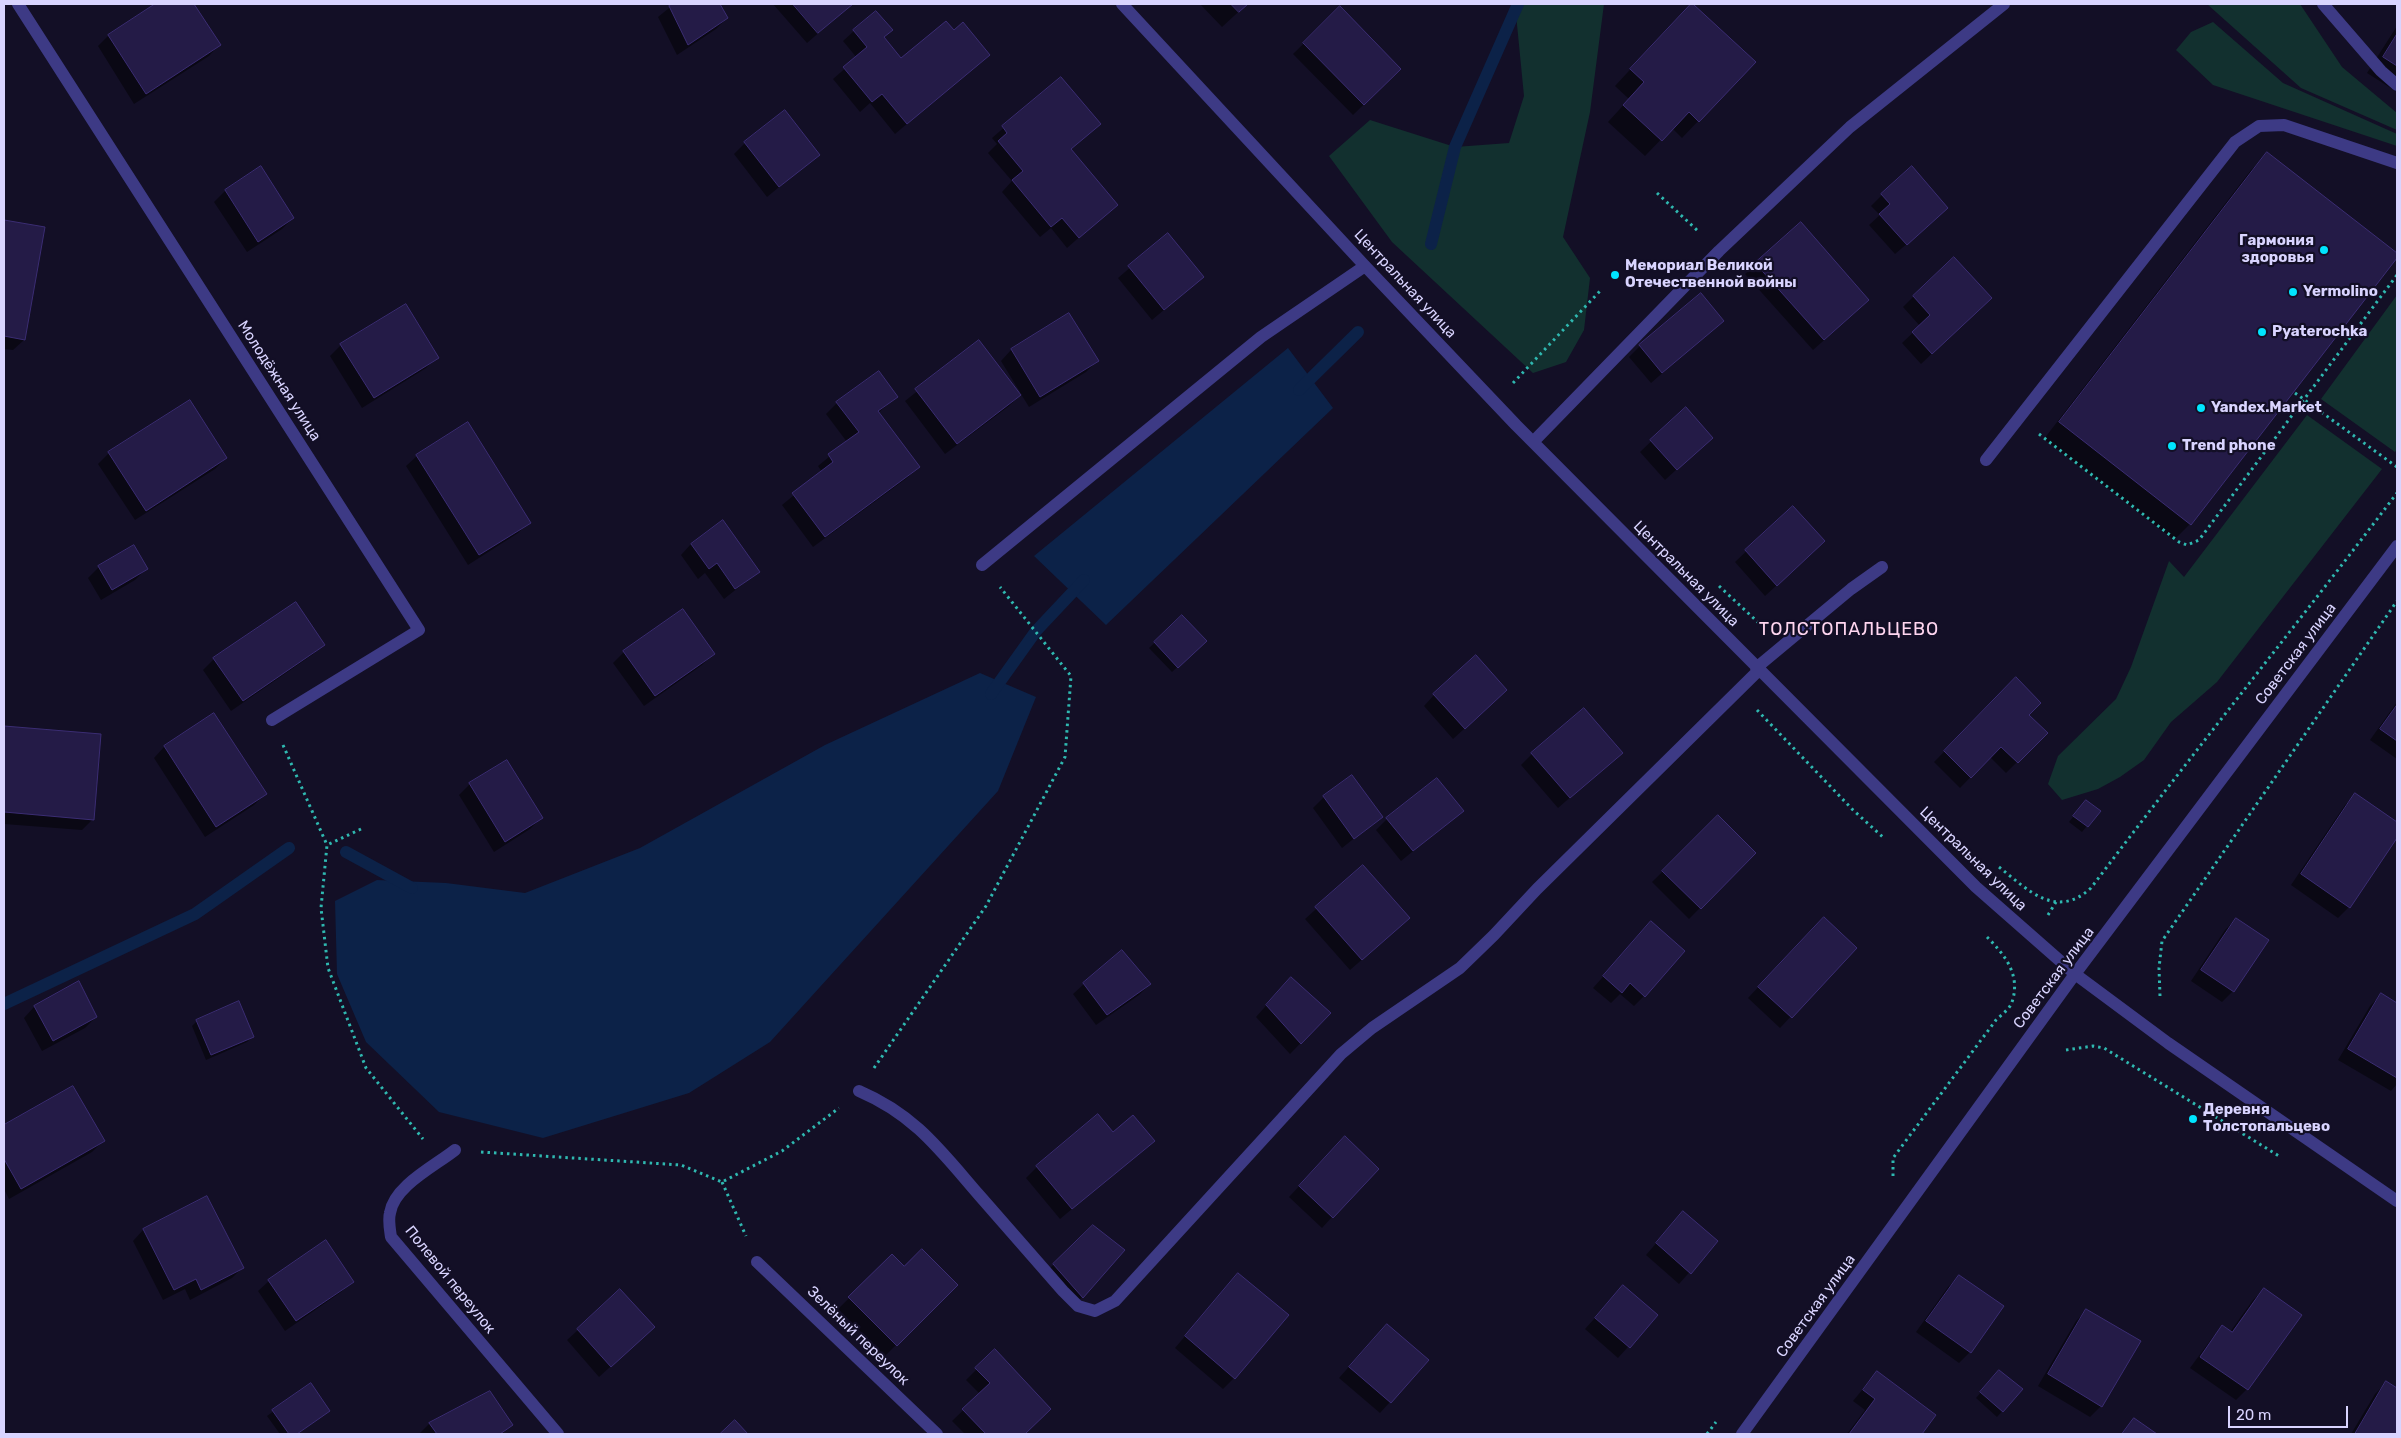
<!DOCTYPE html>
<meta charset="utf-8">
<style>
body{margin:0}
#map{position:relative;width:2401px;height:1438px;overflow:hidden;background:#130f26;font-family:Rubik,sans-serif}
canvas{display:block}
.frame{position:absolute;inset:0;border:5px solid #d9d4ff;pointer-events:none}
.scale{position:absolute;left:2228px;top:1406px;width:120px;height:22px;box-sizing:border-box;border:2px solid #d9d4ff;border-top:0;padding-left:6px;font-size:15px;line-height:18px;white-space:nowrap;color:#d9d4ff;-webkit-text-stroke:4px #130f26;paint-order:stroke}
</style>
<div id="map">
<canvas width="2401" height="1438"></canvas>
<div class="frame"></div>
<div class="scale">20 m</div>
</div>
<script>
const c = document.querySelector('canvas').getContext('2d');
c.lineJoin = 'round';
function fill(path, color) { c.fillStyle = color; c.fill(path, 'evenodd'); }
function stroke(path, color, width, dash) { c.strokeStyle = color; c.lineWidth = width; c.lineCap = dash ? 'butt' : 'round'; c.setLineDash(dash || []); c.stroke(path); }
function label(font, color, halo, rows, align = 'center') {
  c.font = font + ' Rubik,sans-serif'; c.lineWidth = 4.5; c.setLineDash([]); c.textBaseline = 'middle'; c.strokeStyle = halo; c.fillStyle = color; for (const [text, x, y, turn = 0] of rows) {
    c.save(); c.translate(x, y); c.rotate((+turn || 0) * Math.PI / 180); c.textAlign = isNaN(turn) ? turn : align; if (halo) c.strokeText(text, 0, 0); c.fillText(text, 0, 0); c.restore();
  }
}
fill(new Path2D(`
 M1515,4H1604L1590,112L1563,237L1590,278L1584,330L1566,362L1533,373L1392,242L1329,156L1370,120L1455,147L1509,143L1524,96Z
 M2207,4H2300L2342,67L2397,113V130L2301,88Z
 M2213,22L2283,83L2397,134V146L2213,85L2176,50L2191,32Z
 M2397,295V449L2395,452L2321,399Z
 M2307,415L2382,469L2217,682L2171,722L2144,760L2120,777L2098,789L2062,800L2048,784L2058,756L2116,699L2131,667L2169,561L2184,577Z`), '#12302f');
fill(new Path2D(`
 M1288,348L1333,408L1106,625L1034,556Z
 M980,673L1036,697L998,791L770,1042L689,1093L543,1138L439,1112L366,1042L337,974L335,901L377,880L446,883L525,893L640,848L825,745Z`), '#0c2248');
fill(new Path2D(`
 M157,4H193L219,45L209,56L134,104L98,46L108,36Z
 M674,4H718L727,18L716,29L677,55L658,17Z
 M773,4H852L807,43Z
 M1200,4H1247L1222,27Z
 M1340,8L1400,69L1353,115L1293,54Z
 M1676,20L1754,62L1682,138L1672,128L1645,156L1608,122L1629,99L1615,86Z
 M2397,26V92L2367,73Z
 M891,30L883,38L901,60L953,32L988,55L895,134L870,103L860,112L833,79L857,58L843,41L854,31Z
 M1061,78L1099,124L1070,150L1116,205L1067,248L1051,228L1040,237L1002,192L1012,181L988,153L997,144L992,138Z
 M745,143L818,155L767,197L734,154Z
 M2268,154L2397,256L2190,524L2174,540L2044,439L2251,170Z
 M260,168L293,218L282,229L247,252L214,202L225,191Z
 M1882,195L1936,219L1895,254L1869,225L1880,215L1871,206Z
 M4,221L43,228L24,340L13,350L4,349Z
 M1168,235L1203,277L1152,320L1118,278Z
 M1756,264L1857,311L1813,350L1745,274Z
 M1914,296L1979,309L1921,364L1902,343L1920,326L1903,307Z
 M1069,315L1097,361L1086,372L1029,407L1021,394L1009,406L945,454L905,401L979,342L1018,393L1020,392L1001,361L1011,350Z
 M1722,321L1651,383L1629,357L1640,346Z
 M341,345L437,357L426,368L362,408L330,356Z
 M896,397L878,413L918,467L907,478L813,547L782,505L822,472L818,466L847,442L826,414L837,403Z
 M190,402L226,458L215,469L135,520L98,464L109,453Z
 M1685,409L1700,448L1665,480L1640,452Z
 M417,456L529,522L518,533L468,565L406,466Z
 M1793,507L1813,552L1765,596L1735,562Z
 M691,544L758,572L724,599L705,573L698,579L681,555Z
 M133,547L146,569L135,580L101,600L88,578L99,567Z
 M1182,617L1205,641L1172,672L1149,648Z
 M323,645L312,655L231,711L203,670L214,659Z
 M624,652L713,654L702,665L644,706L613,663Z
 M2016,679L2027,715L2046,733L2006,773L1990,757L1960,788L1934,762Z
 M1434,695L1495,701L1453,739L1424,706Z
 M2397,702V759L2370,740Z
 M214,715L265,794L254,805L205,837L154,758L164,747Z
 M4,727L100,735L93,819L82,830L4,824Z
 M1621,753L1558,808L1521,765L1532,754Z
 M470,784L541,818L530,829L494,852L459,795Z
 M2356,795L2397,823V836L2349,907L2338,918L2291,885L2345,805Z
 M1324,797L1381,817L1342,848L1313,808Z
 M2081,807L2099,811L2082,832L2069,822Z
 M1462,811L1401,861L1376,830L1387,819Z
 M1718,817L1754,853L1689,919L1652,882Z
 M1363,867L1397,929L1350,970L1305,919Z
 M2236,919L2233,991L2222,1002L2191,981L2225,930Z
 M1651,923L1644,996L1634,1006L1620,994L1611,1003L1593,988Z
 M1813,929L1855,948L1780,1028L1748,998Z
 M1084,984H1150L1139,995L1096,1025L1073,994Z
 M1280,990L1330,1013L1290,1054L1256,1017Z
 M2381,995L2395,1004L2397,1001V1084L2391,1091L2338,1060L2370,1006Z
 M34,1007L96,1017L85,1028L42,1051L24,1018Z
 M197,1021L253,1036L247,1042L206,1060L192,1026Z
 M73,1087L103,1141L92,1152L9,1199L4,1189V1127Z
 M1113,1134L1153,1141L1060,1219L1026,1178L1037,1167Z
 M1334,1149L1332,1217L1322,1228L1289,1197Z
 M207,1197L243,1267L232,1278L190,1300L185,1289L163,1300L133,1241L143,1230Z
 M1683,1212L1717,1241L1679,1284L1646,1255Z
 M1093,1226L1082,1297L1072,1308L1043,1275Z
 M892,1256L904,1268L956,1285L885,1356L838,1309Z
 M1238,1274L1234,1378L1223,1389L1175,1348Z
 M1959,1277L1970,1352L1959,1363L1916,1332L1948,1287Z
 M269,1281H352L341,1292L285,1331L258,1291Z
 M1623,1287L1656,1316L1618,1358L1585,1329Z
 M2264,1289L2300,1315L2247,1389L2236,1400L2190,1368L2212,1338L2222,1327L2230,1332L2253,1300Z
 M2087,1310L2101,1406L2090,1417L2038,1386L2076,1321Z
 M578,1330L642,1338L599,1377L567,1340Z
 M1376,1336L1427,1361L1380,1413L1339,1378Z
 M995,1351L1039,1420L1024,1434H965L952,1421L980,1394L966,1380Z
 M1877,1372L1935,1415L1920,1434H1847L1865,1410L1853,1401Z
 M1994,1377L2021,1390L1997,1417L1976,1398Z
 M2386,1383L2397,1390V1434H2351L2375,1394Z
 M311,1384L328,1411L297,1434H280L267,1416Z
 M490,1393L511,1425L502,1434H419L429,1424Z`), '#0007');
stroke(new Path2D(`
 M1431,244L1455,147L1518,4
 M1299,390L1358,332
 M991,694L1036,631L1084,580
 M346,852L412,888
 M4,1004L195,914L289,848`), '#0c2248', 12);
const building = new Path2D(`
 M155,4H194L221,45L146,94L108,35Z
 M672,4H720L728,18L688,45L669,6Z
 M793,4H853L818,33Z
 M1231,4H1248L1239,12Z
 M1691,4H1693L1756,62L1699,122L1689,112L1662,141L1623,105L1644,82L1630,69Z
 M1340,6L1401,69L1364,105L1303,43Z
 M876,11L893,30L884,37L901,58L946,21L954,30L963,22L990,55L907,124L882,94L872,102L843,67L867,47L853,30Z
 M2397,34V66L2383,57Z
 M1061,77L1101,124L1071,149L1118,205L1079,238L1062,218L1051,227L1012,180L1023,171L998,141L1007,133L1002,126Z
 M785,110L820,155L779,187L744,142Z
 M2267,152L2397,253V258L2191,525L2059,422Z
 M261,166L294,218L258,242L225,190Z
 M1912,166L1948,208L1907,245L1879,214L1890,204L1881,194Z
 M4,220L45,227L25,340L4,336Z
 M1801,222L1869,300L1824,340L1755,263Z
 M1168,233L1204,277L1164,310L1128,266Z
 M1954,257L1992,298L1932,354L1912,332L1930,315L1913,296Z
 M1701,293L1724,321L1662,373L1639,345Z
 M406,304L439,358L374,398L340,344Z
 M1069,313L1099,361L1040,397L1011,349Z
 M979,340L1021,395L957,444L915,389Z
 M879,371L898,397L878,411L920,467L825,537L792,493L833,462L828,454L859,432L836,402Z
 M190,400L227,458L146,511L108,452Z
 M1686,407L1713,438L1677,470L1650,440Z
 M468,422L531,523L479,555L416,455Z
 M1793,506L1825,541L1777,586L1745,550Z
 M723,520L760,572L735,589L717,563L709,569L691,544Z
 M134,545L148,569L112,590L98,566Z
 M296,602L325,645L243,701L213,658Z
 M683,609L715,654L655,696L623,651Z
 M1182,615L1207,641L1178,668L1154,642Z
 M1476,655L1507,690L1465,729L1433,694Z
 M2016,677L2041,703L2029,715L2048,733L2018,763L2001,747L1971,778L1944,751Z
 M2397,705V741L2380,729Z
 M1584,708L1623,753L1570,798L1531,753Z
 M214,713L267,794L216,827L164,746Z
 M4,726L101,734L94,820L4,812Z
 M507,760L543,818L505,842L469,783Z
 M1352,775L1383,817L1354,839L1323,796Z
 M1437,778L1464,811L1413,851L1386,818Z
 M2355,793L2397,822V838L2350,908L2301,874Z
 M2086,800L2101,811L2088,827L2073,816Z
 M1718,815L1756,853L1701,909L1662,871Z
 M1363,865L1410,918L1362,960L1315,907Z
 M1824,917L1857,948L1792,1018L1758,987Z
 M2236,918L2269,940L2234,992L2201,970Z
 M1651,921L1685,951L1645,997L1630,983L1622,993L1603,976Z
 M1122,950L1151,984L1107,1015L1083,983Z
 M1291,977L1331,1013L1301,1044L1266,1005Z
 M79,981L97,1017L53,1041L34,1006Z
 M2381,993L2397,1003V1078L2348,1049Z
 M239,1001L254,1037L211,1055L196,1020Z
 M73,1086L105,1141L21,1189L4,1159V1125Z
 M1098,1114L1113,1132L1133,1115L1155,1141L1072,1209L1036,1166Z
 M1345,1136L1379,1169L1333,1218L1299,1186Z
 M207,1196L244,1268L201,1290L196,1279L174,1290L143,1229Z
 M1683,1211L1718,1241L1691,1274L1656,1243Z
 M1093,1225L1125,1250L1083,1298L1053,1264Z
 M326,1240L354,1282L296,1321L268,1280Z
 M922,1249L958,1285L897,1346L848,1297L892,1254L904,1266Z
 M1238,1273L1289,1315L1235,1379L1185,1336Z
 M1959,1275L2004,1306L1971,1353L1926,1321Z
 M1623,1285L1658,1315L1630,1348L1595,1318Z
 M2264,1288L2302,1315L2248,1390L2200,1357L2222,1325L2232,1332Z
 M620,1289L655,1327L611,1367L577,1329Z
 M2086,1309L2141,1341L2102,1407L2048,1374Z
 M1387,1324L1429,1360L1391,1403L1349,1367Z
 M995,1349L1051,1409L1025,1434H986L962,1409L990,1383L975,1368Z
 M1999,1370L2023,1389L2003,1412L1980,1392Z
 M1877,1371L1936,1415L1922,1434H1849L1875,1399L1863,1390Z
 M2386,1381L2397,1388V1434H2355Z
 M311,1383L330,1411L297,1434H289L272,1410Z
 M490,1391L513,1425L500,1434H437L429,1423Z
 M2134,1418L2157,1434H2122Z
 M735,1420L748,1434H720Z`);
fill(building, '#241b47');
stroke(building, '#3b2d73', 1);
stroke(new Path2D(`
 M1657,193L1698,231
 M1513,383L1600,291
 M2295,393L2397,467
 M2039,434L2179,542L2187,545L2199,540L2397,275
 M1719,586L1762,626
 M1757,710L1853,810L1885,839
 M283,745L327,845
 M361,829L327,845L321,908L328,968L366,1068L423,1139
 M1999,867C2028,890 2056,920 2091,888C2191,755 2296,626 2397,493
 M2048,915L2056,902
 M2160,996L2159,968L2162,941L2397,601
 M2066,1050L2093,1046L2104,1048L2279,1156
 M874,1068L986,906L1065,757L1071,676L1000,587
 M481,1152L681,1165L722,1182L782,1151L839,1108
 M1893,1176V1158L1996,1020C2001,1015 2010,1009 2012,1002C2021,975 2005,955 1987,937
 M722,1182L746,1236
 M1707,1434L1716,1422`), '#2fb8b0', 3, [2.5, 4]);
stroke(new Path2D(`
 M18,4L419,630L272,720
 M1122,4L1365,266L1516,425L1976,887L2075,974L2168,1043L2397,1201
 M2323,4L2381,71L2397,85
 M1533,442L1719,251L1850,127L2004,4
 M1986,460L2235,142L2259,126L2284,125L2397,163
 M982,565L1261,337L1365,266
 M1756,668L1851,589L1882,567
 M859,1091C915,1115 940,1150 979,1195C1007,1227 1035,1259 1063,1291L1078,1306L1095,1311L1115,1301L1341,1054L1372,1028L1460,968L1494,935L1537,889L1758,671
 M455,1150C435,1166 394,1186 390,1213C388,1220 390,1230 391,1237L558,1434
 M757,1262L937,1434
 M1742,1434L2075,974L2397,546`), '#3d3a85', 12);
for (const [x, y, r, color] of [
 [2324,250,5,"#00e5ff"],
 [1615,275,5,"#00e5ff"],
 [2293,292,5,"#00e5ff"],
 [2262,332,5,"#00e5ff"],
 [2201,408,5,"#00e5ff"],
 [2172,446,5,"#00e5ff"],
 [2193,1119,5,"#00e5ff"]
]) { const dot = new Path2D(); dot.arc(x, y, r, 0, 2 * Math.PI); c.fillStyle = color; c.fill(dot); stroke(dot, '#130f26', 2); }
label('bold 15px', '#d9d4ff', '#130f26', [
 ["Гармония",2314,241,"right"],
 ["здоровья",2314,258,"right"],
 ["Мемориал Великой",1625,266],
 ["Отечественной войны",1625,283],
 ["Yermolino",2303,292],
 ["Pyaterochka",2272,332],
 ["Yandex.Market",2211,408],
 ["Trend phone",2182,446],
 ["Деревня",2203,1110],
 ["Толстопальцево",2203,1127]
], 'left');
label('15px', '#d9d4ff', '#130f26', [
 ["Центральная улица",1405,284,47],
 ["Молодёжная улица",279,381,57],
 ["Центральная улица",1686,574,45],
 ["Советская улица",2296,654,-53],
 ["Центральная улица",1973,859,44],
 ["Советская улица",2054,978,-53],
 ["Полевой переулок",450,1280,51],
 ["Советская улица",1816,1306,-54],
 ["Зелёный переулок",858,1336,44]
]);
c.letterSpacing = '1px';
label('18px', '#ffd6f0', '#130f26', [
 ["ТОЛСТОПАЛЬЦЕВО",1849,630]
]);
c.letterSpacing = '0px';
</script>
